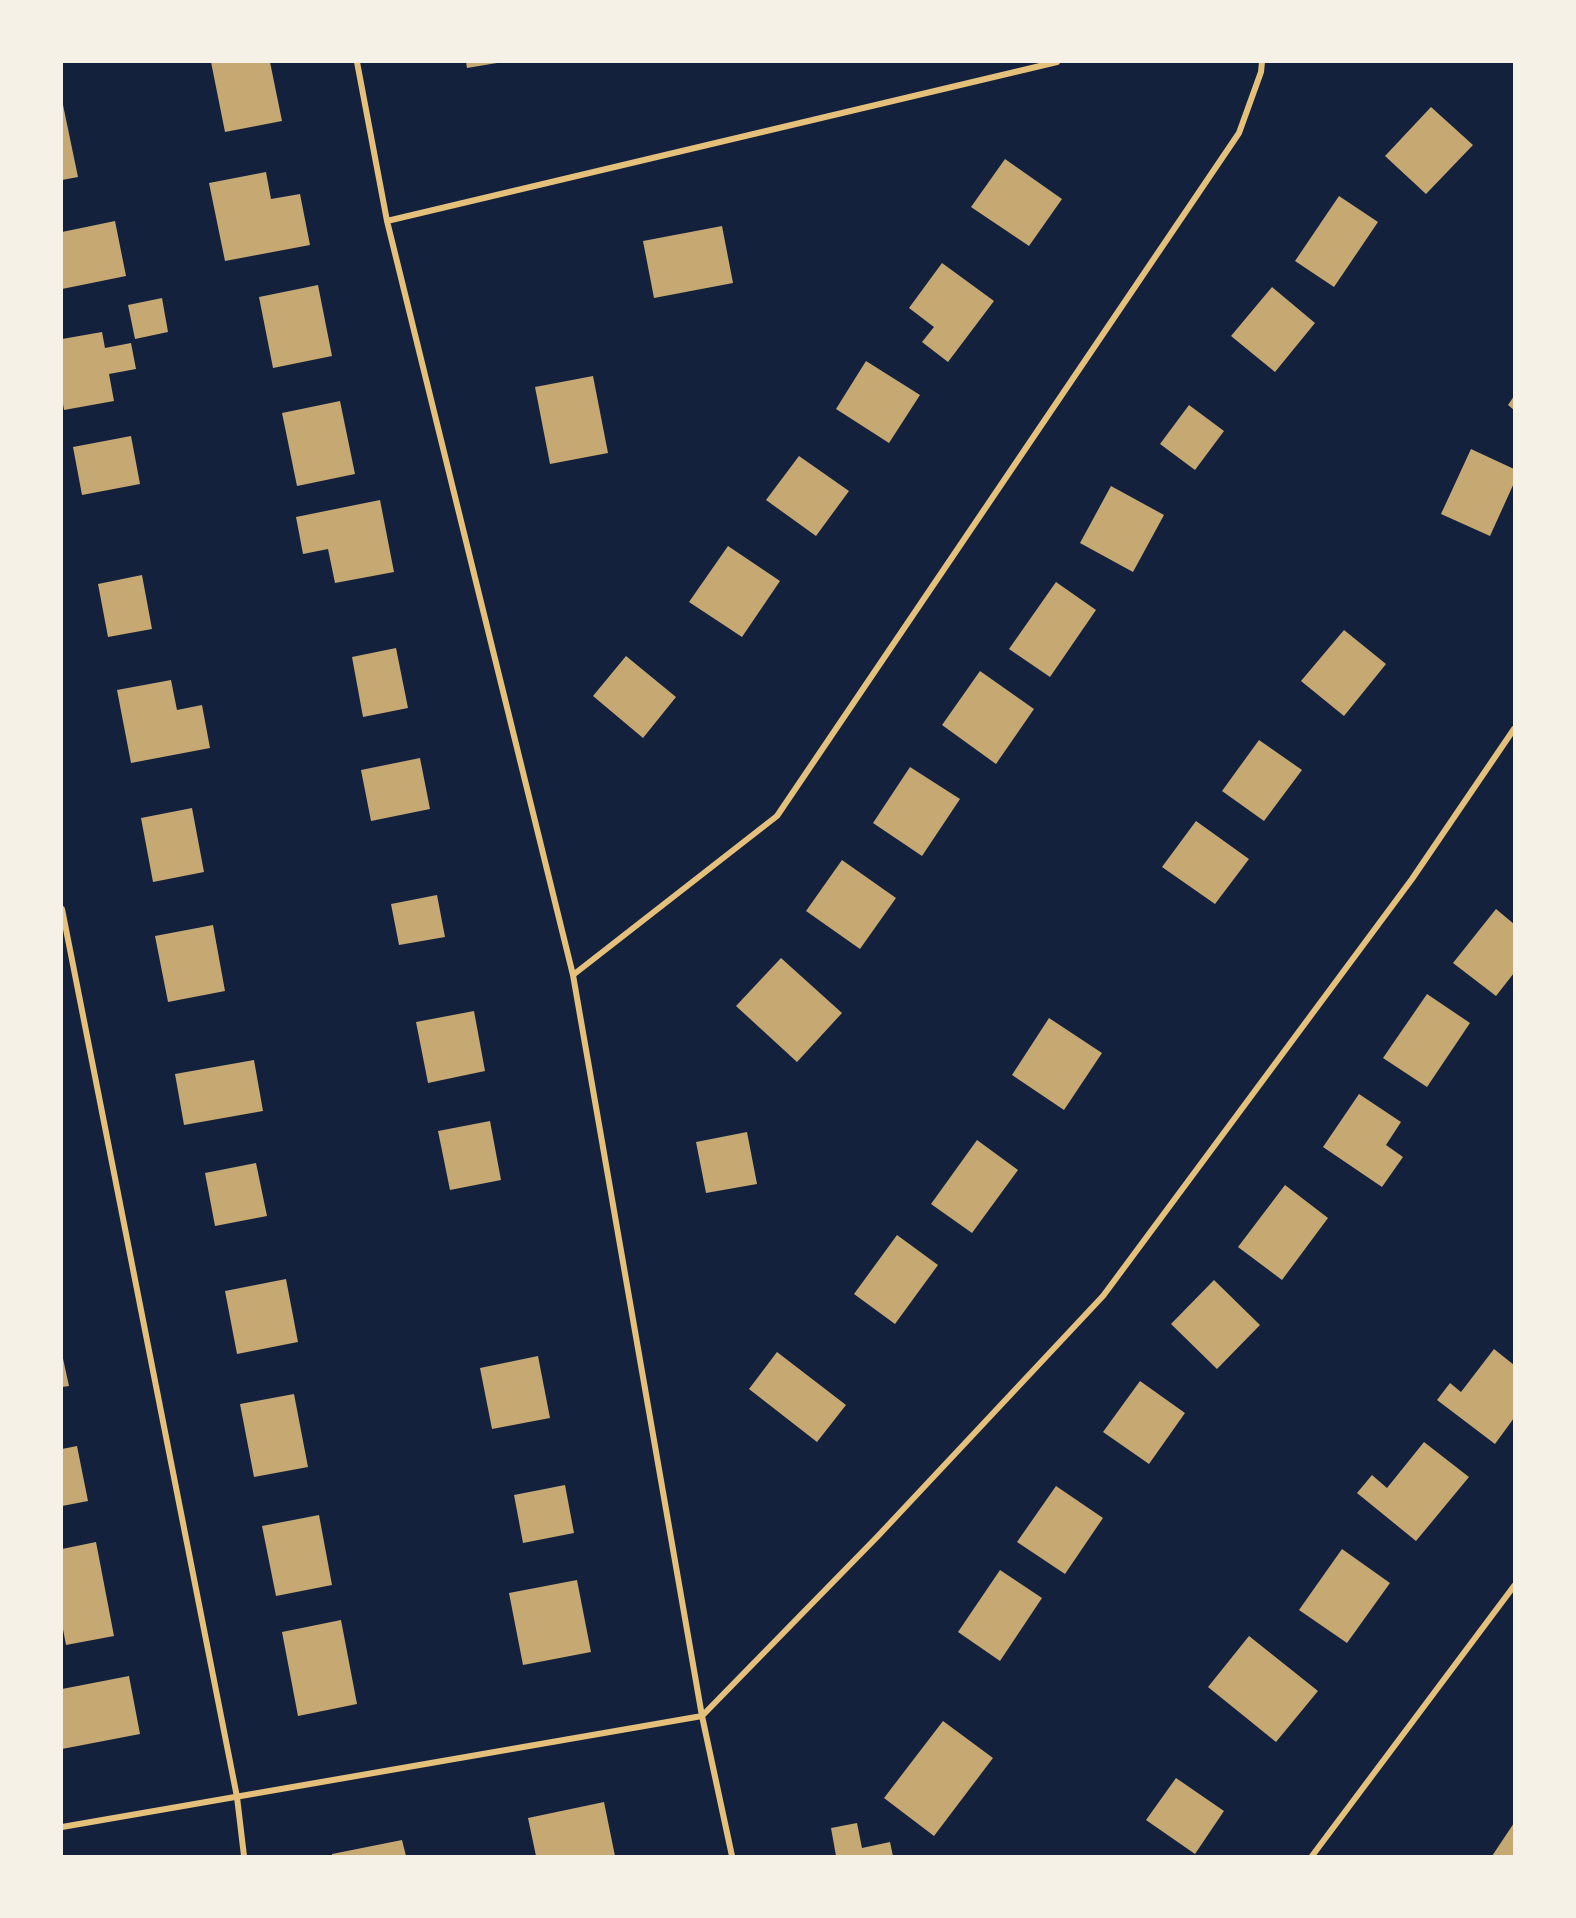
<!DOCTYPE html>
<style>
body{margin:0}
#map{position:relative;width:1576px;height:1918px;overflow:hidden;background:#14213d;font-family:"Roboto Condensed",sans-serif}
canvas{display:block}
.frame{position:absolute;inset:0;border:63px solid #f6f1e7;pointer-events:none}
</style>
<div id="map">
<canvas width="1576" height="1918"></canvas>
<div class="frame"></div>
</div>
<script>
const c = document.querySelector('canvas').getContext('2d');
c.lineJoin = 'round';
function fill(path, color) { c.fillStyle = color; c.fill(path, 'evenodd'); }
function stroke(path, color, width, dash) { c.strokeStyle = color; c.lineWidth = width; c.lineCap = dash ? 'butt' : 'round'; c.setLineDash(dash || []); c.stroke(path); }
fill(new Path2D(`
 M211,62H270L282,121L225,132Z
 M466,62H497V63L467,68Z
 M62,100L78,177L62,180Z
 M1431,107L1473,145L1426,194L1385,156Z
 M1005,159L1062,199L1029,246L971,207Z
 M266,172L271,199L300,194L310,245L225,261L209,183Z
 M1339,196L1378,222L1334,287L1295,261Z
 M115,221L126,276L62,289V232Z
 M722,226L733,283L654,298L643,241Z
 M942,263L994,301L948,362L922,342L934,327L909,308Z
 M318,285L332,356L273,368L259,297Z
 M1272,287L1315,323L1275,372L1231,336Z
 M162,298L168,332L135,339L128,305Z
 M102,332L105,348L131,343L136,369L109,374L114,401L64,410L62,398V339Z
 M866,361L920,395L889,443L836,409Z
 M593,376L608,453L550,464L535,387Z
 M1514,396V410L1508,405Z
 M340,401L355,474L297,486L282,413Z
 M1189,405L1224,431L1195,470L1160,444Z
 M131,436L140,484L82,495L73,447Z
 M1471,449L1514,469V483L1490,536L1441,514Z
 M799,456L849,491L816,536L766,500Z
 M1111,486L1164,515L1133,572L1080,543Z
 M380,500L394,572L335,583L328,549L303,554L296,517Z
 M728,546L780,581L742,637L689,602Z
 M142,575L152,629L108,637L98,584Z
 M1056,582L1096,610L1050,677L1009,649Z
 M1344,630L1386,664L1344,716L1301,681Z
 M396,648L408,708L363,717L352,657Z
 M626,656L676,697L643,738L593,696Z
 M980,671L1034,709L996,764L942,725Z
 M171,680L177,710L202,705L210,748L131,763L117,690Z
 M1259,740L1302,770L1264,821L1222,791Z
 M420,758L430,809L371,821L361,770Z
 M910,767L960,799L922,856L873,823Z
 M192,808L204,872L153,882L141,818Z
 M1196,821L1249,859L1215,904L1162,867Z
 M842,860L896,898L860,949L806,911Z
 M437,895L445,937L399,945L391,904Z
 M1496,909L1514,924V973L1496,996L1453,963Z
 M213,925L225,991L168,1002L155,936Z
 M781,958L842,1013L797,1062L736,1006Z
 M1427,994L1470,1023L1427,1087L1383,1058Z
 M474,1011L485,1071L428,1083L416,1022Z
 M1049,1018L1102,1053L1064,1110L1012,1075Z
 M254,1060L263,1111L184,1125L175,1074Z
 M1359,1094L1401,1122L1386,1145L1403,1157L1382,1187L1323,1147Z
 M490,1121L501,1180L450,1190L438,1131Z
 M747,1132L757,1184L706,1193L696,1142Z
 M977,1140L1018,1170L972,1233L931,1204Z
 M256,1163L267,1216L215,1226L205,1173Z
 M1285,1185L1328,1218L1282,1280L1238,1247Z
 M897,1235L938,1265L895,1324L854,1294Z
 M286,1279L298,1342L237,1354L225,1291Z
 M1214,1280L1260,1325L1217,1369L1171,1324Z
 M1494,1349L1514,1365V1418L1495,1444L1437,1400L1450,1383L1461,1392Z
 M777,1352L846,1405L817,1442L749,1389Z
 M62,1354L69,1386L62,1387Z
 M538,1356L550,1418L492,1429L480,1368Z
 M1140,1381L1185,1413L1149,1464L1103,1432Z
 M294,1394L308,1467L254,1477L240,1404Z
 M1424,1442L1469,1477L1416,1541L1357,1493L1372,1475L1387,1488Z
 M77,1446L88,1501L62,1506V1449Z
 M565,1485L574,1533L523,1543L514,1495Z
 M1056,1486L1103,1518L1065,1574L1017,1542Z
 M319,1515L332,1585L276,1596L262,1526Z
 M96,1542L114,1636L66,1645L62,1624V1549Z
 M1342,1549L1390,1583L1347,1643L1299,1610Z
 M1000,1570L1042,1598L1000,1661L958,1632Z
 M577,1580L591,1652L523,1665L509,1593Z
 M341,1620L357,1704L298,1716L282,1632Z
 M1249,1636L1318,1691L1276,1742L1208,1687Z
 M129,1676L140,1734L62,1749V1689Z
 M943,1721L993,1758L934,1836L884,1798Z
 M1176,1778L1224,1811L1195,1854L1146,1820Z
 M604,1802L615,1856H536L528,1818Z
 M857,1823L862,1848L890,1842L893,1856H836L831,1828Z
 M1514,1823V1856H1492Z
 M402,1840L406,1856H332V1854Z`), '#c6a872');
stroke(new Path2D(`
 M357,62L387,221L573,975L702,1716L732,1856
 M387,221L1057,62
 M62,909L237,1797L244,1856
 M573,975L777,816L1239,133L1261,72L1262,62
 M62,1827L702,1716L878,1536L1103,1296L1412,879L1514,729
 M1312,1856L1514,1586`), '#e5c07b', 6);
</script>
